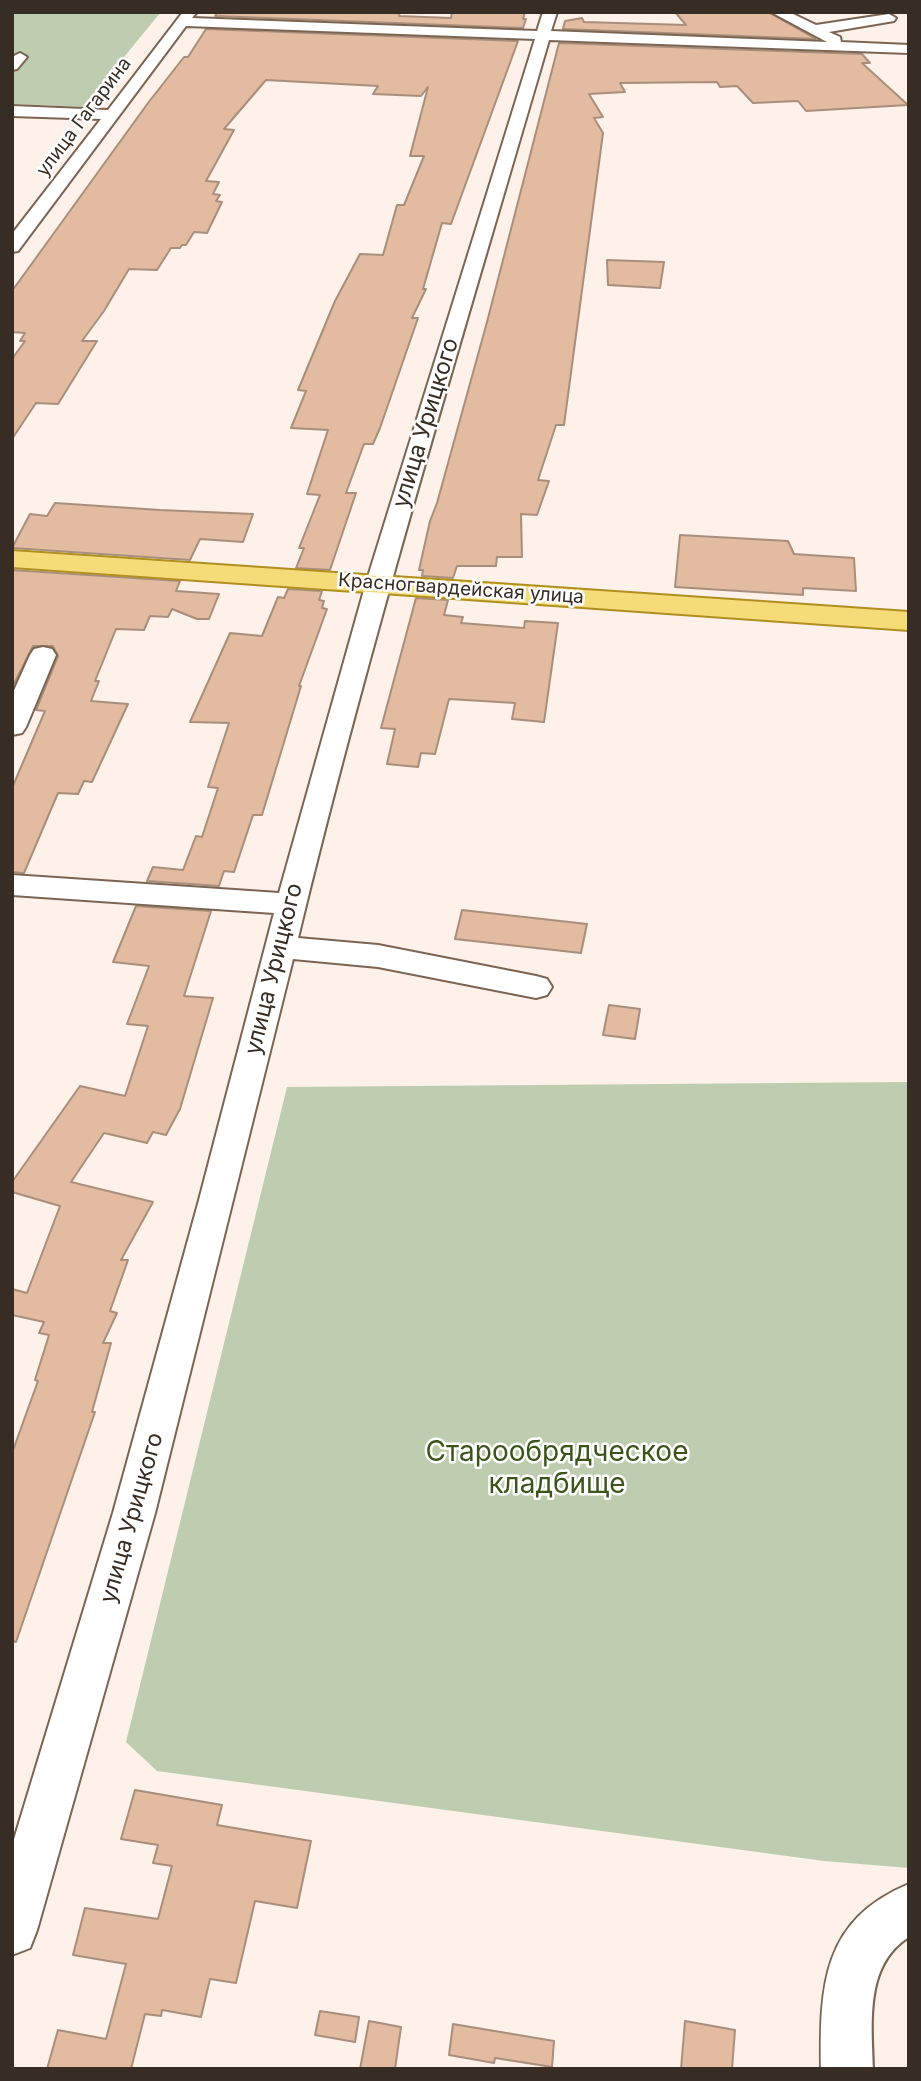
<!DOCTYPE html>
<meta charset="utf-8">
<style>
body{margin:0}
#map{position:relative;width:921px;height:2081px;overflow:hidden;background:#fdf1e9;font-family:Inter,sans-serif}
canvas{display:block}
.frame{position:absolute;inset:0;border:14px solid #382d25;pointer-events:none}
</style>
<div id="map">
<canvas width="921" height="2081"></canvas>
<div class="frame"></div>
</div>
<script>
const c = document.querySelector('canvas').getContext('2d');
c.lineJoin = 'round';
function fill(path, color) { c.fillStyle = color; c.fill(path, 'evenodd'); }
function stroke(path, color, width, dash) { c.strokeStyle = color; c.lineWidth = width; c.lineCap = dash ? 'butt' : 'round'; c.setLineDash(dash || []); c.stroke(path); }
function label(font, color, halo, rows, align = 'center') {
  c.font = font + ' Inter,sans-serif'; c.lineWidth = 5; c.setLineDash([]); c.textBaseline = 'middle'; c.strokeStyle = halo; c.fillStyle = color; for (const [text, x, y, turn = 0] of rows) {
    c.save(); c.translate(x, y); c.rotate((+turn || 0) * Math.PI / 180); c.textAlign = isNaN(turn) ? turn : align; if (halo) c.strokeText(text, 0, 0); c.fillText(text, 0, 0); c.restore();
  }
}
fill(new Path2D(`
 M12,12H161L83,107L12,104Z
 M909,1082V1868L824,1861L157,1771L126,1742L287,1087Z`), '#becdaf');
const building = new Path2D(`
 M218,12H400L399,16L451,18L452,12H525L523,19H526L523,28L215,16Z
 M675,12H768L816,39L563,29L565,21L582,18L584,22L686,25Z
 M206,29L518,41L451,224L442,223L423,289H426L412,318H418L380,428L373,444H364L346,493H356L330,570L296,568L304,548H299L320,495L307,494L328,430L291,428L306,391L298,390L335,301L360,254L383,255L397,205H404L424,156H410L428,87L421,96L373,94L378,86L266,80L224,129L234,130L206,181L219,182L213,194L220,195L216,201L222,202L207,233L194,232L186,245H182L180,248H171L157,270L129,269L104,311L82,341H97L58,404L36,403L12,439V359L25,341H20L25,333L12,332V291L148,103L184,57H188Z
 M559,43L862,54L870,63H862L908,105L806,111L798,101L753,103L737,86L720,87L717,82L620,83L625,92L589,94L603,117L594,118L603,133L564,425H556L538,480L549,481L537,515L521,514L522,557H497L496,566H457L453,578L422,576L423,570H419L430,521L437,503L487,322Z
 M607,260L664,262L660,288L608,285Z
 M55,503L160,510L253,514L243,542L200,539L190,560L12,548L30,514L47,516Z
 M680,535L788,541L794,554L854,558L856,591L803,588V595L675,587Z
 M12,570L180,581L176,591L219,594L209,619H197L172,609L168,617L150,616L144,630L116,629L95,681H99L91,701L128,704L92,782L84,781L78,794L58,793L24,873L12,872V788L45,711L36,710L58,656L53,646H33L12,688Z
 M288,589L322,591L319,600L324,601L322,608L327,609L299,686H301L262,815H253L234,872L224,871L219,886L147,881L153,867L183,870L196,836L202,837L218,788L208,787L229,723L190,722L230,633L262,636L278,597L284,598Z
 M416,598L448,600L444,615L463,617L461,623L524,628L525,621L558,623L544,722L512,719L515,703L449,699L435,754L421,753L418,767L387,764L395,729L381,728Z
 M136,906L211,911L184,996L213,998L180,1109L166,1135L153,1132L147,1143L104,1133L71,1182L153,1202L121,1260H128L110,1311L117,1313L103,1343H111L92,1412H95L16,1642L12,1641V1453L38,1381L35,1380L49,1335L39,1333L44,1322L12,1315V1289L27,1293L60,1206L12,1192V1182L80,1086L125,1096L148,1026L127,1024L149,966L113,962Z
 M462,910L587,924L581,953L455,939Z
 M609,1005L640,1009L635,1039L603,1035Z
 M135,1790L222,1805L217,1825L311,1841L297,1908L255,1901L236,1983L210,1979L201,2017L162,2010L161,2016L145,2014L131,2069H47L58,2030L106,2039L126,1964L73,1955L85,1908L158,1919L172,1866L153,1863L158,1845L121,1839Z
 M320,2011L359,2017L355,2042L315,2035Z
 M369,2021L401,2027L395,2069H360Z
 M685,2021L735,2030L732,2069H681Z
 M453,2024L554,2041L552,2067L495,2058L494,2063L449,2055Z`);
fill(building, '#e2bba0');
stroke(building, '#a98e7c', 2);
const minor = new Path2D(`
 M183,12H197L192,18L537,31L543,12H557L551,31L827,42L771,12H789L816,25L889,14L896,18L894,21L829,32L840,37L841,42L909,45V53L549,40C462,338 371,636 298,938L378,945L536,976L547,979L552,987L547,995L536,998L378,967L293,959L155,1513L37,1930L30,1948L12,1955V1846L113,1513L199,1200L274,913L12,895V875L279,893L366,583L535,39L186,26L18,251L12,252V234L101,119L12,116V106L108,110Z
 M20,53L27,57L17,69L12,70V57Z
 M43,647L52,649L56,655L26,727L22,733L12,735V695L30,655L34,649Z
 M909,1884V1937C864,1965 872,2024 873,2069H821C820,1986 822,1920 909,1884Z`);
const major = new Path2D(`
 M12,551L909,612V630L12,567Z`);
stroke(minor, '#7c6452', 4);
stroke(major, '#b08f21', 4);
fill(minor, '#fff');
fill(major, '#f6dc79');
label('19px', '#382d25', '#fff', [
 ["улица Гагарина",84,117,-53],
 ["Красногвардейская улица",461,589,4]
]);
label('23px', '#382d25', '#fff', [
 ["улица Урицкого",426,423,-73],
 ["улица Урицкого",274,969,-76],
 ["улица Урицкого",132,1518,-74]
]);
label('28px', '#3c541a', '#fff', [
 ["Старообрядческое",557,1453],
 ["кладбище",557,1485]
]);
</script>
